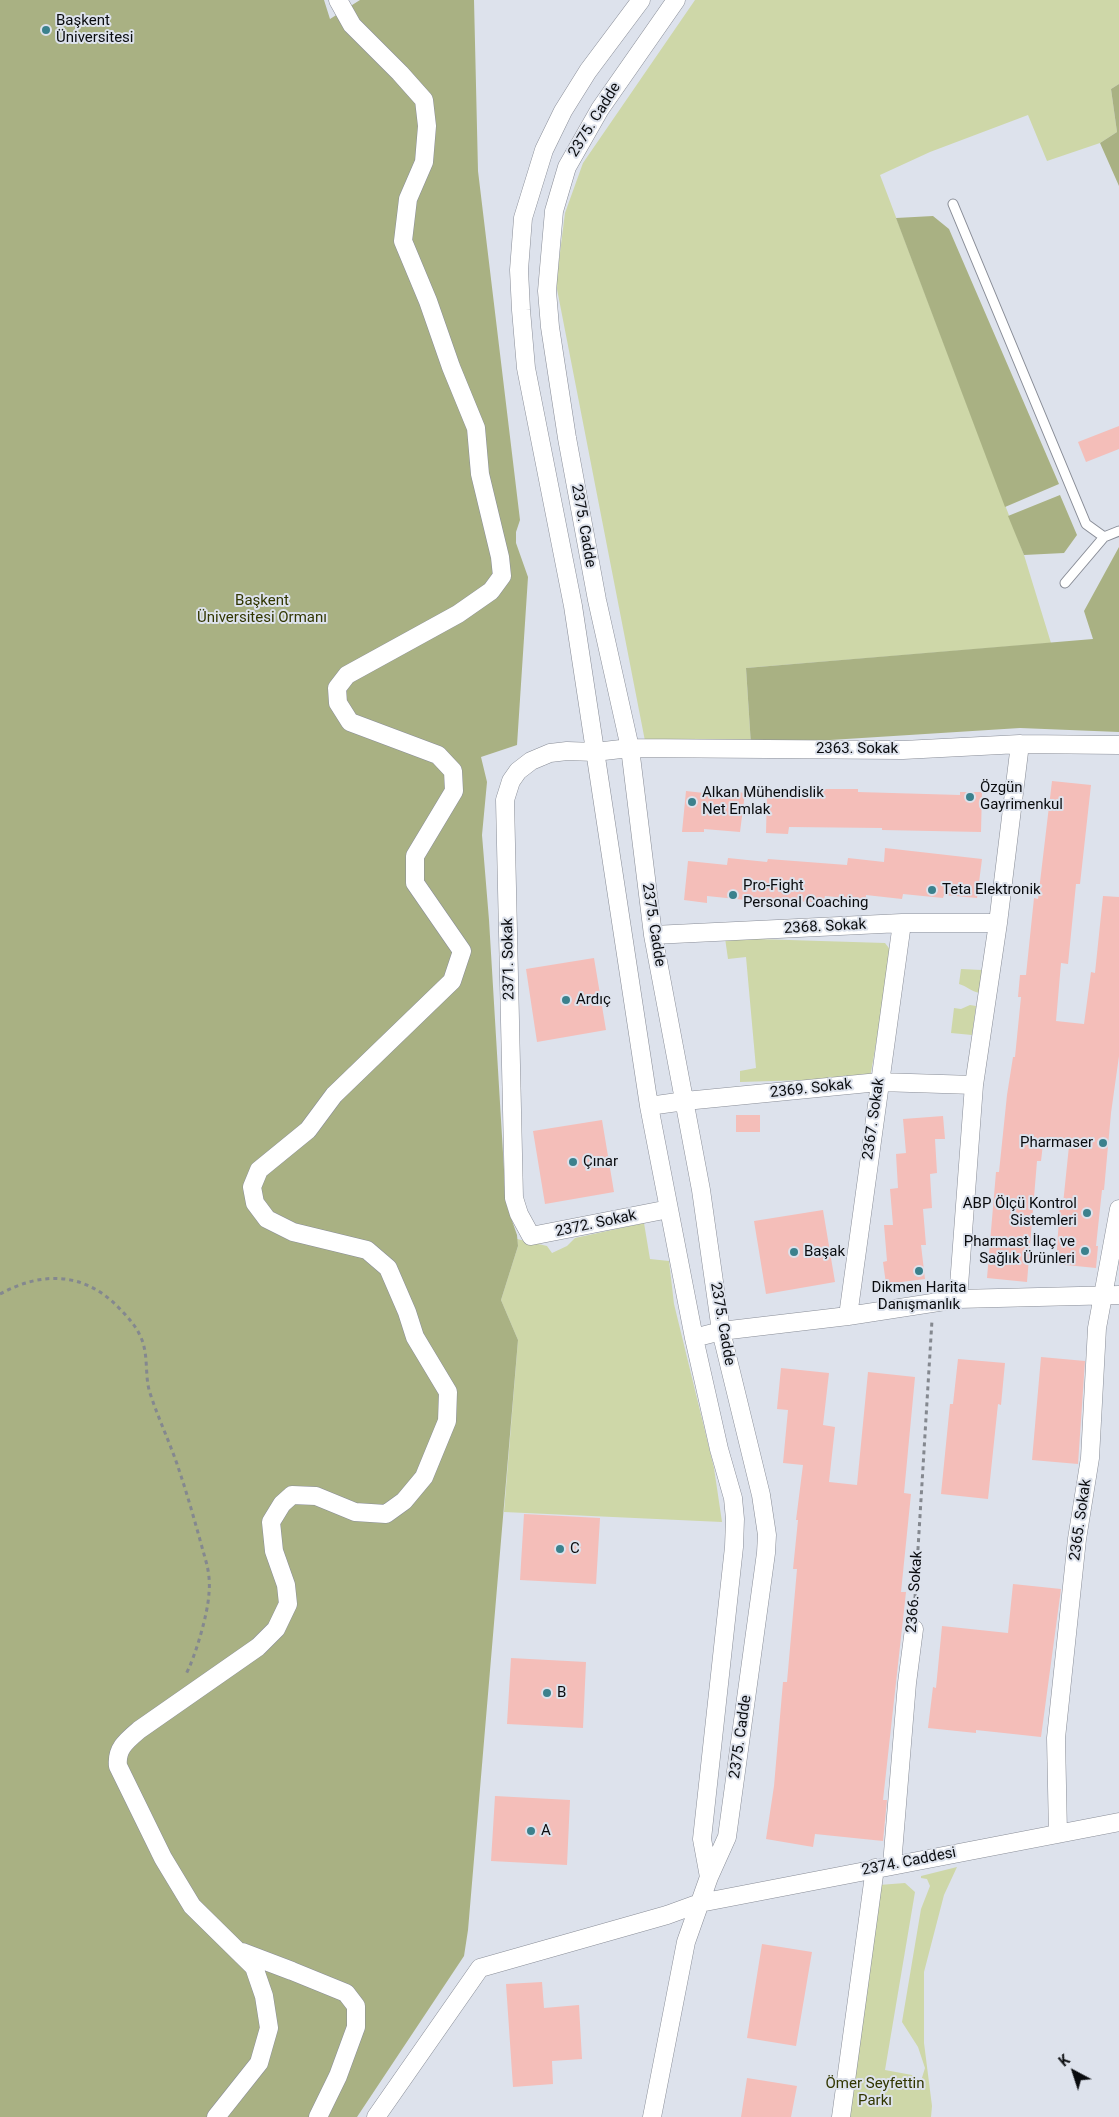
<!DOCTYPE html>
<meta charset="utf-8">
<style>
body{margin:0}
#map{position:relative;width:1119px;height:2117px;overflow:hidden;background:#dde2ec;font-family:Roboto,sans-serif}
canvas{display:block}
.north{position:absolute;left:1049px;top:2047px;width:50px;height:50px;-webkit-text-stroke:4px #dde2ec;paint-order:stroke;rotate:320deg;font-size:14px;font-weight:700;line-height:20px;text-align:center;color:#0a0c0f}
.north::after{content:'';display:block;margin:auto;width:18px;height:22px;background:#0a0c0f;clip-path:polygon(50% 0,100% 100%,50% 72%,0 100%)}
</style>
<div id="map">
<canvas width="1119" height="2117"></canvas>
<div class="north">K</div>
</div>
<script>
const c = document.querySelector('canvas').getContext('2d');
c.lineJoin = 'round';
function fill(path, color) { c.fillStyle = color; c.fill(path, 'evenodd'); }
function stroke(path, color, width, dash) { c.strokeStyle = color; c.lineWidth = width; c.lineCap = dash ? 'butt' : 'round'; c.setLineDash(dash || []); c.stroke(path); }
function label(font, color, halo, rows, align = 'center') {
  c.font = font + ' Roboto,sans-serif'; c.lineWidth = 4; c.setLineDash([]); c.textBaseline = 'middle'; c.strokeStyle = halo; c.fillStyle = color; for (const [text, x, y, turn = 0] of rows) {
    c.save(); c.translate(x, y); c.rotate((+turn || 0) * Math.PI / 180); c.textAlign = isNaN(turn) ? turn : align; if (halo) c.strokeText(text, 0, 0); c.fillText(text, 0, 0); c.restore();
  }
}
fill(new Path2D(`
 M695,0H1119V84L1111,89L1117,132L1100,143L1047,161L1028,115L930,152L880,175L1024,555L1051,643L746,668L751,745L645,741L556,284L565,213L583,163Z
 M725,938L885,943L892,952L870,1078L740,1082V1071L756,1068L746,957L728,959Z
 M961,969L982,970L979,993C970,991 967,986 959,984Z
 M970,1005L976,1006L972,1035L951,1033L954,1008L961,1009Z
 M644,1223L650,1259L669,1261L674,1304L714,1468L722,1522L504,1512L518,1340L501,1300L518,1246L517,1239L547,1246L552,1253L567,1246L575,1238Z
 M957,1867L944,1895L924,1972V2043L932,2106L931,2117H846L879,1885L905,1883L915,1892L885,2070L912,2075L917,2083L921,2081L925,2068L918,2047L902,2022L921,1909L930,1886L927,1879L921,1878V1876Z`), '#ced7a8');
fill(new Path2D(`
 M0,0H324L330,19L360,0H474L478,171L520,520L516,532V543L528,577L517,745L481,757L487,782L482,835L489,920L506,1203L517,1235L518,1246L501,1300L518,1340L468,1930L464,1956L357,2117H0Z
 M1119,84V186L1100,143L1117,132L1111,89Z
 M933,216L949,229L1059,484L1005,507L896,218Z
 M1060,495L1077,535L1064,553L1024,555L1008,516Z
 M1119,547V732L1020,728L751,745L746,668L1093,639L1084,611Z`), '#a9b183');
fill(new Path2D(`
 M1119,426V449L1086,462L1078,442Z
 M1052,781L1091,785L1080,884H1076L1068,964L1061,963L1056,1021L1084,1024L1091,972L1095,973L1103,896L1119,897V1056L1111,1113L1104,1190H1102L1096,1246H1098L1096,1268L1056,1264L1060,1203L1063,1204L1069,1146L1043,1144L1041,1161H1037L1027,1282L987,1278L996,1172H999L1007,1095L1013,1057H1015L1021,997H1018L1020,975H1026L1034,898L1038,899Z
 M801,789H858V792L960,795V792H982L981,832L882,830V828L789,827L788,834L766,833L767,793L801,794Z
 M722,790L745,793L740,832L704,829V832H682L686,791L722,795Z
 M885,848L982,859L977,898L944,895L943,898L903,894L902,899L866,895V900L825,896L824,903L746,897V900L707,896V903L684,900L688,861L727,865L728,858L767,862L768,859L847,865L848,858L884,862Z
 M594,958L606,1030L537,1042L526,969Z
 M736,1115H760V1132H736Z
 M943,1116L945,1139H935L937,1173L930,1174L932,1208L923,1209L926,1245H921L925,1279L886,1284L883,1262L887,1261L884,1225H893L890,1189L898,1188L896,1154L906,1153L903,1119Z
 M602,1120L614,1192L545,1204L533,1131Z
 M823,1210L835,1282L766,1294L754,1221Z
 M1041,1357L1085,1361L1078,1464L1032,1460Z
 M958,1359L1005,1363L1001,1405L998,1404L988,1499L941,1494L950,1404H953Z
 M781,1368L829,1373L823,1425L835,1427L829,1482L857,1485L868,1372L915,1377L904,1493L911,1494L901,1592H906L883,1800H887L883,1841L815,1834L813,1847L766,1839L774,1786L783,1682H787L797,1569H793L798,1520H796L803,1465L783,1463L788,1410L777,1409Z
 M524,1514L600,1518L596,1584L520,1580Z
 M1013,1584L1061,1589L1041,1737L976,1730V1733L928,1728L933,1687L936,1688L942,1626L1008,1633Z
 M511,1658L586,1662L583,1728L507,1724Z
 M495,1796L570,1800L567,1865L491,1861Z
 M762,1944L812,1952L796,2046L747,2038Z
 M542,1982L544,2008L579,2005L582,2059L552,2061L553,2084L513,2087L506,1984Z
 M747,2078L797,2086L791,2117H741Z`), '#f4beb9');
const lane = new Path2D(`
 M953,204L1086,524L1104,537
 M1065,583L1104,537L1119,531`);
const street = new Path2D(`
 M641,0L588,71L563,111L544,150L523,218L519,270L521,310L526,368L573,606L649,1106L694,1338L719,1449L733,1498L735,1519L734,1547L702,1839L709,1877
 M653,935L902,923H998
 M649,1106L685,1101L879,1082L974,1085
 M669,1209L531,1236L519,1214L514,1198L505,800L511,781L518,771L531,761L550,753L567,751L595,752L630,748L903,750L1020,744L1119,745
 M958,1299L974,1085L998,923L1020,744
 M848,1316L902,923
 M694,1338L721,1331L848,1316L958,1299L1119,1295
 M1058,1834L1056,1738L1077,1539L1090,1458L1097,1328L1119,1209
 M892,1865L907,1683L914,1629
 M242,1952L292,1971L346,1993L356,2006V2027L338,2076L318,2117
 M216,2117L259,2063L269,2028L264,1996L254,1967L192,1906L163,1858L118,1766C116,1749 126,1741 139,1730L258,1647L276,1629L288,1604L286,1585L274,1551L271,1522L282,1504L292,1495L316,1496L355,1512L386,1514L404,1501L424,1477L447,1421L448,1392L415,1337L407,1312L388,1268L367,1250L293,1232L267,1219L255,1203L252,1187L259,1170L308,1130L334,1095L452,981L462,951L415,883V856L454,791L453,771L438,755L350,722L338,703L337,688L347,675L458,614L491,591L502,576L500,557L480,474L476,428L451,367L428,301L403,241L408,199L424,162L427,126L424,100L400,73L352,25L338,0
 M376,2117L480,1968L667,1915L700,1903L1119,1822
 M652,2117L686,1942L709,1877L727,1837L766,1553L767,1535L761,1495L721,1331L701,1190L653,935L630,748L597,600L567,438L550,327L547,291L554,211L567,167L600,109L676,0
 M841,2117L875,1868`);
stroke(lane, '#898d97', 11);
stroke(street, '#898d97', 19);
stroke(new Path2D(`
 M0,1294C42,1271 84,1272 118,1307C128,1317 137,1327 142,1340C149,1359 144,1378 151,1396C159,1420 170,1443 178,1467C189,1499 198,1533 207,1565C209,1574 210,1584 209,1593C208,1614 195,1658 185,1676
 M914,1614L932,1320`), '#84888f', 3, [4, 4]);
stroke(lane, '#fff', 9);
stroke(street, '#fff', 18);
for (const [x, y, r, color] of [
 [46,30,5,"#3b818d"],
 [970,797,5,"#3b818d"],
 [692,802,5,"#3b818d"],
 [932,890,5,"#3b818d"],
 [733,895,5,"#3b818d"],
 [566,1000,5,"#3b818d"],
 [1103,1143,5,"#3b818d"],
 [573,1162,5,"#3b818d"],
 [1087,1213,5,"#3b818d"],
 [1085,1251,5,"#3b818d"],
 [794,1252,5,"#3b818d"],
 [919,1271,5,"#3b818d"],
 [560,1549,5,"#3b818d"],
 [547,1693,5,"#3b818d"],
 [531,1831,5,"#3b818d"]
]) { const dot = new Path2D(); dot.arc(x, y, r, 0, 2 * Math.PI); c.fillStyle = color; c.fill(dot); stroke(dot, '#dde2ec', 2); }
label('15px', '#0a0c0f', '#dde2ec', [
 ["Başkent",56,21],
 ["Üniversitesi",56,38],
 ["Özgün",980,788],
 ["Gayrimenkul",980,805],
 ["Alkan Mühendislik",702,793],
 ["Net Emlak",702,810],
 ["Pro-Fight",743,886],
 ["Personal Coaching",743,903],
 ["Teta Elektronik",942,890],
 ["Ardıç",576,1000],
 ["Pharmaser",1093,1143,"right"],
 ["Çınar",583,1162],
 ["ABP Ölçü Kontrol",1077,1204,"right"],
 ["Sistemleri",1077,1221,"right"],
 ["Pharmast İlaç ve",1075,1242,"right"],
 ["Sağlık Ürünleri",1075,1259,"right"],
 ["Başak",804,1252],
 ["Dikmen Harita",919,1288,"center"],
 ["Danışmanlık",919,1305,"center"],
 ["C",570,1549],
 ["B",557,1693],
 ["A",541,1831]
], 'left');
label('15px', '#0a0c0f', '#dde2ec', [
 ["2375. Cadde",595,120,-58],
 ["2375. Cadde",583,526,80],
 ["2363. Sokak",857,749],
 ["2375. Cadde",653,925,81],
 ["2368. Sokak",825,927,-3],
 ["2371. Sokak",509,959,-91],
 ["2369. Sokak",811,1089,-6],
 ["2367. Sokak",874,1119,-82],
 ["2372. Sokak",596,1224,-12],
 ["2375. Cadde",722,1324,80],
 ["2365. Sokak",1081,1520,-82],
 ["2366. Sokak",915,1592,-86],
 ["2375. Cadde",741,1737,-82],
 ["2374. Caddesi",909,1862,-11]
]);
label('15px', '#313600', '#dde2ec', [
 ["Başkent",262,601],
 ["Üniversitesi Ormanı",262,618],
 ["Ömer Seyfettin",875,2084],
 ["Parkı",875,2101]
]);
</script>
